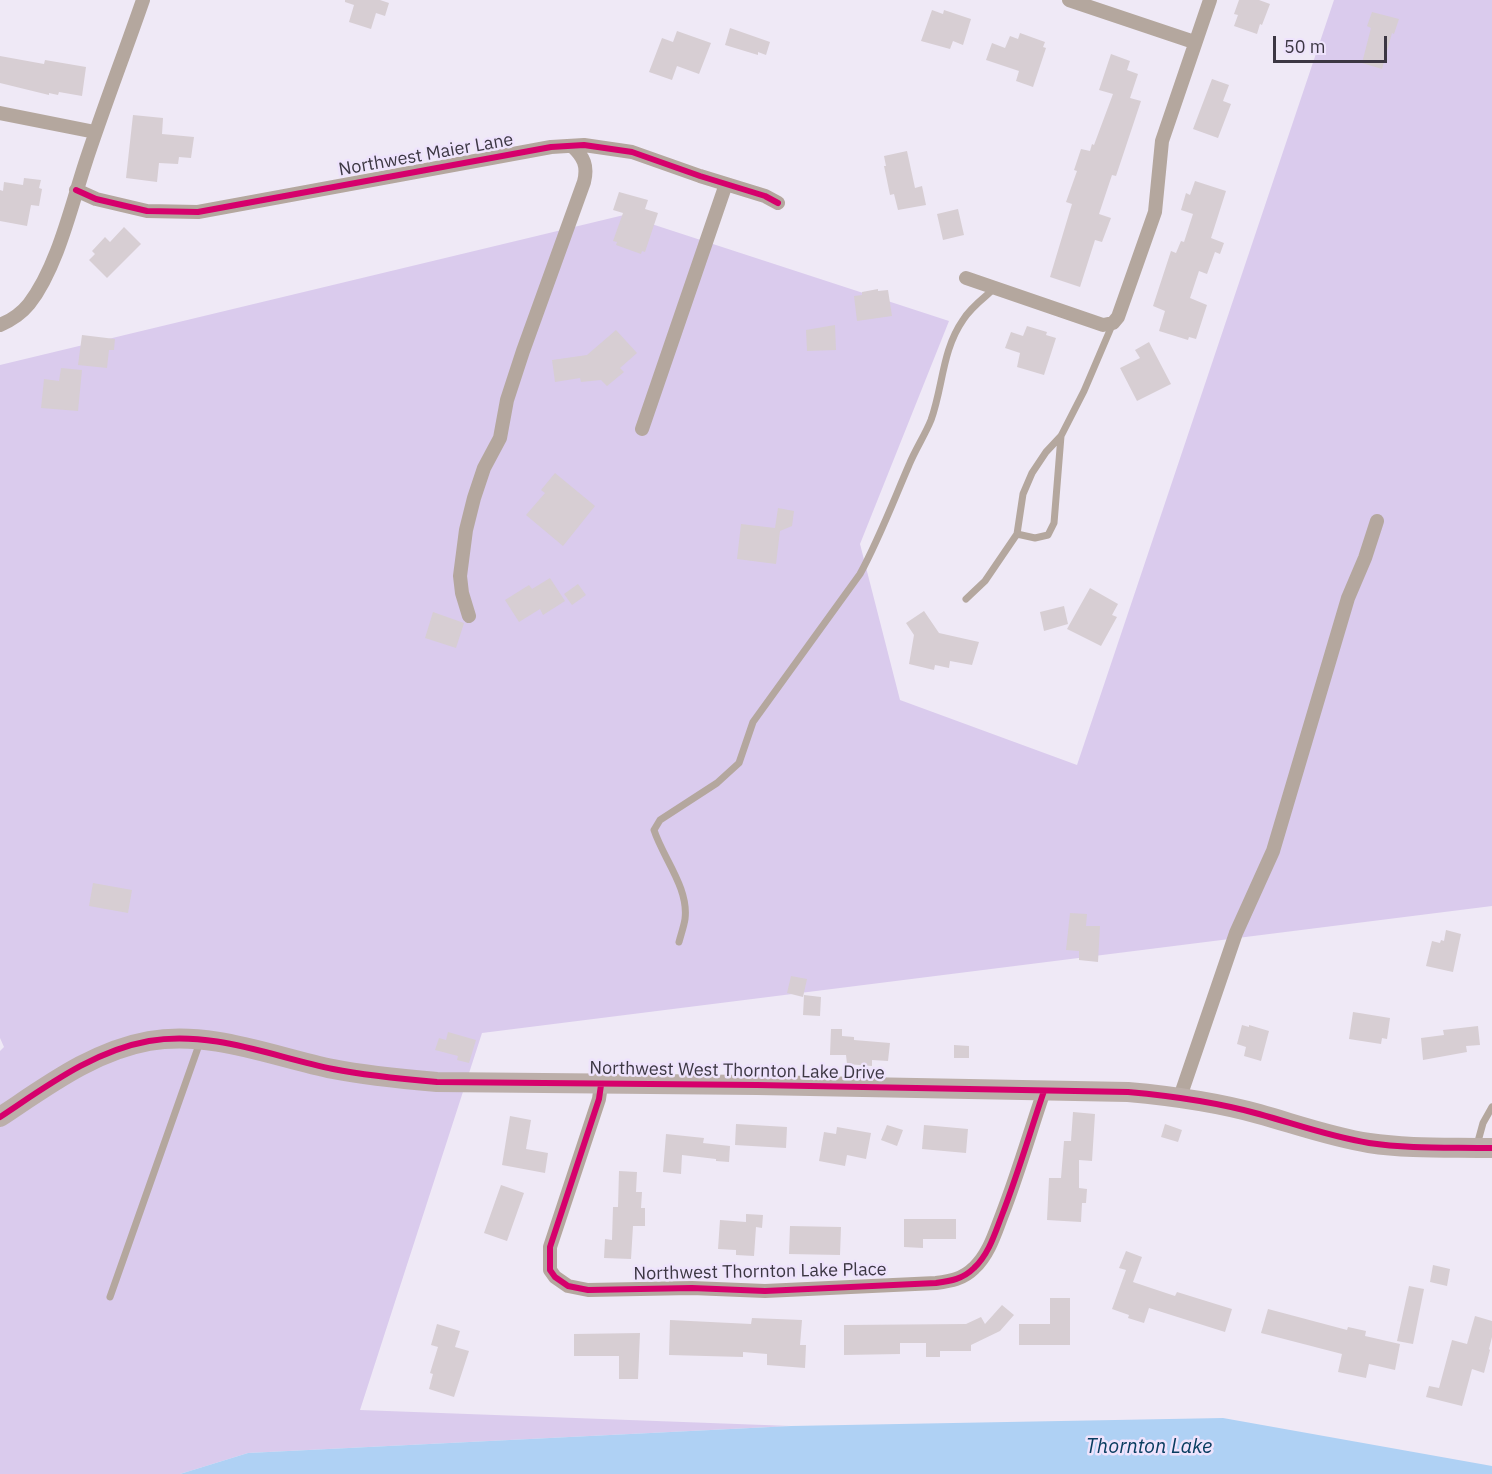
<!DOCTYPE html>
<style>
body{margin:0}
#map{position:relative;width:1492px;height:1474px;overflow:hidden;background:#efe9f6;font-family:"IBM Plex Sans",sans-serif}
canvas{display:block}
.scale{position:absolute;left:1273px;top:36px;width:114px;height:27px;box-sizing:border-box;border:3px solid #3c3743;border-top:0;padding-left:8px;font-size:18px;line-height:21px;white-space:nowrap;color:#3c3743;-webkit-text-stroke:4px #eee3fc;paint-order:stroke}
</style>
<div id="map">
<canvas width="1492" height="1474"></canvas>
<div class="scale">50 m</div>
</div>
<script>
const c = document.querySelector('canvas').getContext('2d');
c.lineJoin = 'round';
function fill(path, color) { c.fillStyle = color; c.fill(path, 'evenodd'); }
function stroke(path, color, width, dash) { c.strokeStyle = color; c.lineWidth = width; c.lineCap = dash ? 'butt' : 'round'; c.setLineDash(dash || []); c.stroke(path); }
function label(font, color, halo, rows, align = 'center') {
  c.font = font + ' "IBM Plex Sans",sans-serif'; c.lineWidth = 5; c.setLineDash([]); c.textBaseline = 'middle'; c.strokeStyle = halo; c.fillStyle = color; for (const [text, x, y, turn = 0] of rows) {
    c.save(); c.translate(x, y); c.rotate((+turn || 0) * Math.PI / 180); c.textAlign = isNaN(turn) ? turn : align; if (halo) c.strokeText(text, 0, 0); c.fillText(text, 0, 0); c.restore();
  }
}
fill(new Path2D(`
 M1334,0H1492V906L482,1033L360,1410L791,1426L248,1453L180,1474H0V1051L4,1047L0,1038V365L624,215L949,321L860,544L900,700L1077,765Z`), '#dacbed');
fill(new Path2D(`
 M1223,1418L1492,1466V1474H180L248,1453L791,1426Z`), '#afd1f4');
fill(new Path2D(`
 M345,0H380L389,3L385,16L376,13L371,29L349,22L354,5L345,2Z
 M1239,0H1259L1270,4L1262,25L1260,24L1257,34L1234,26L1238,15L1234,14Z
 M932,10L943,14L944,10L971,19L963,45L953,41L950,49L921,41Z
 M1372,12L1399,19L1394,34L1392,33L1382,69L1362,63L1371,28L1367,26Z
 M730,28L770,42L766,55L758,52V55L725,45Z
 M677,31L711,43L699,74L677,66L672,80L649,72L662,38L673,42Z
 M1020,33L1045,42L1043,47L1046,48L1033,87L1016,81L1019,71L986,60L992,43L1005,48L1010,36L1018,39Z
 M1111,54L1130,61L1127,70L1138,74L1130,98L1141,101L1116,176L1112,175L1099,214L1111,218L1102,242L1095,240L1080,287L1050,277L1072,204L1066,202L1077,171L1074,170L1081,149L1090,151L1092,144L1094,145L1113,94L1099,90Z
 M0,56L44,64L45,60L86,67L82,96L59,92L58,95L49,93V95L0,83Z
 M1212,79L1229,85L1223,101L1231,104L1218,138L1193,129Z
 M133,115L163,118L162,134L194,137L191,158L179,157L178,164L159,163L157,182L126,178Z
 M907,151L915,188L922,186L926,205L898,210L894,194L890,195L884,166H886L884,156Z
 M24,178L41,180L39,188L42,189L39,206L31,205L27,226L0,221V190L3,191L4,182L23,185Z
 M1195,181L1226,191L1211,238L1224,243L1220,254L1215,252L1207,274L1199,271L1190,298L1207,305L1196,339L1189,337L1188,340L1159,331L1165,311L1153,306L1171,251L1176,253L1181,241L1184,242L1193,214L1181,210L1186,193L1190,195Z
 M619,192L648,200L645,209L658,213L645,252L642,251L641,254L616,245L617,242L613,241L623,213L613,210Z
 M958,209L964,235L943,240L937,214Z
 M124,227L141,244L107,278L89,260L95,254L92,251L105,237L110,242Z
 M878,289V291L888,290L892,316L857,321L854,296L862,295V292Z
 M835,325L836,350L807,351L806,330Z
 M1027,326L1047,332L1046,335L1056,338L1044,375L1017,367L1020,353L1005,348L1011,332L1023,336Z
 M616,330L637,353L620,368L624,372L607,386L601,380L581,382L580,378L555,382L552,360L587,355Z
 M82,335L115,339L114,350H109L107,368L78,365Z
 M1149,342L1171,384L1137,401L1120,368L1140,358L1135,350Z
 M61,368L82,370L78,411L41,408L44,379L59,381Z
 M555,473L595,506L563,546L526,515L545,493L541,490Z
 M778,508L794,511L792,526L780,531L776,564L737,559L741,524L775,528Z
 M550,578L565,601L543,615L540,609L519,622L505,600L529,585L532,589Z
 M578,584L586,595L572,605L564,594Z
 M1090,588L1118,604L1112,615L1117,617L1101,646L1067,629Z
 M1064,606L1068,624L1044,631L1040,612Z
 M924,611L939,633L979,642L972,665L950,661L949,668L935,665L934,670L909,664L914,635L906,623Z
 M433,612L464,623L456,648L425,638Z
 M93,883L132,890L128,913L89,906Z
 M1070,913L1087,914L1086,926H1100L1098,962L1079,960V951L1066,950Z
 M1446,930L1461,934L1453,972L1426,966L1432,941L1440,943L1441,940L1444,941Z
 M791,976L807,979L803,997L787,993Z
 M804,995L821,997L820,1016L803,1015Z
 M1353,1012L1390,1018L1387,1039L1382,1038L1381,1044L1349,1039Z
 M1242,1025L1249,1027V1025L1269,1031L1261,1061L1244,1056L1246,1047L1237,1044Z
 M1478,1026L1480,1045L1466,1046L1467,1052L1423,1060L1421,1038L1444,1035L1443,1030Z
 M831,1029H842V1036L854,1037V1040L890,1043L888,1061L872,1060V1066L847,1064L846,1055H830Z
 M448,1032L476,1040L469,1063L457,1060L458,1056L435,1050L439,1038L446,1040Z
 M954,1045L969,1046V1058H954Z
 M1073,1112L1095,1114L1092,1161L1079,1160V1188L1087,1189L1086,1203H1082L1081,1222L1047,1220L1049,1178H1061L1064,1141H1071Z
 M510,1116L531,1120L526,1149L548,1153L545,1173L502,1165Z
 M736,1124L787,1127L786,1148L735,1145Z
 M1165,1124L1182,1130L1178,1142L1161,1137Z
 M887,1125L903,1130L897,1146L881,1140Z
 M924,1125L968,1129L966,1153L922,1149Z
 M837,1127L871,1133L866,1159L847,1155L845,1166L819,1161L824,1132L836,1134Z
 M666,1134L704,1138L703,1143L730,1146L729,1162L716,1161V1159L682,1155L681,1174L663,1172Z
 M619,1171L637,1172L636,1192H642L641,1208H645V1226H633L631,1259L604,1258L605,1239L612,1240L613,1207H618Z
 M501,1185L524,1193L507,1241L484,1233Z
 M746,1214L763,1215L762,1228L756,1227L754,1256L736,1255V1250L718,1249L720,1220L746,1222Z
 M904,1219H956V1239H923V1248L904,1247Z
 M790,1226L841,1227L840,1255L789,1254Z
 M1126,1251L1142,1257L1133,1282L1175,1296L1177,1292L1232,1309L1225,1332L1149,1308L1144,1323L1128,1318L1129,1315L1112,1309L1126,1270L1119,1268Z
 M1433,1265L1450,1269L1447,1286L1430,1282Z
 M1409,1286L1424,1289L1413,1344L1397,1341Z
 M1050,1298H1070V1345H1019V1324H1050Z
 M1002,1305L1014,1315L1000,1331L971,1345V1351H940V1357H926V1343H900V1354L844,1355V1325L966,1324L981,1317L985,1324Z
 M1268,1309L1347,1330L1348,1327L1366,1331L1365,1336L1400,1344L1395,1370L1369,1364L1366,1378L1338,1372L1342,1354L1261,1333Z
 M1475,1316L1492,1321V1337L1489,1349L1490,1350L1484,1373L1472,1369L1462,1406L1426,1397L1429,1386L1439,1388L1452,1340L1467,1344Z
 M752,1318L802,1320L800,1345H806L805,1368L767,1365V1354L743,1352V1357L669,1355L670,1320L751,1324Z
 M437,1324L460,1331L455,1347L469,1351L454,1397L429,1389L433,1374L430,1373L438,1347L431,1345Z
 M640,1333L638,1379H619V1356H574V1334Z`), '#d7ced3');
stroke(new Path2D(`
 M1017,534L1035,538L1048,535L1054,523L1061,436
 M966,599L985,581L1017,534L1023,494L1032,473L1046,452L1061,436L1084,391L1113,323
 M679,942C681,934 684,926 685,919C689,888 663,858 654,830L660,820L717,783L739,763L753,722L860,574C879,539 893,502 909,465C915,450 925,435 931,420C943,387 942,350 963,320C971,307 984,298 995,288
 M1477,1145L1483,1123L1492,1107
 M110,1297L200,1042`), '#b4a79e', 7);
stroke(new Path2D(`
 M1069,0L1194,42
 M0,113L95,132
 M76,190L96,199L147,211L198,212L551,147L584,145L632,152L700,176L765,196L778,203
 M966,278L1103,325L1113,323L1118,317L1155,212L1162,141L1210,0
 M0,325C12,320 21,314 29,304C57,268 71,207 85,164C103,109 124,55 143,0
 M642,429L726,184
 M469,616L462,593L460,576L466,530L474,498L484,468L500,438L507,400L523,351L584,182C588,166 584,157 572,146
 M601,1085L599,1099L550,1247V1270L555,1277L568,1286L588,1290L692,1288L765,1291L936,1283C951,1281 963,1279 974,1268C989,1254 995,1233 1002,1215C1018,1174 1030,1132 1044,1091
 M1180,1097L1236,933L1273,851L1348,598L1365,558L1377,521`), '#b4a79e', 14);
stroke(new Path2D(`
 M0,1117C47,1086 93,1051 149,1041C211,1030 274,1057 333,1069C368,1076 402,1079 437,1082L757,1085L1128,1092C1173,1096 1216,1102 1259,1114C1295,1124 1331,1137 1369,1143C1409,1149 1451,1147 1492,1148`), '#bcafaa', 20);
stroke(new Path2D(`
 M76,190L96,199L147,211L198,212L551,147L584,145L632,152L700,176L765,196L778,203
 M601,1085L599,1099L550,1247V1270L555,1277L568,1286L588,1290L692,1288L765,1291L936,1283C951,1281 963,1279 974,1268C989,1254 995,1233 1002,1215C1018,1174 1030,1132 1044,1091
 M0,1117C47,1086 93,1051 149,1041C211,1030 274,1057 333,1069C368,1076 402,1079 437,1082L757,1085L1128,1092C1173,1096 1216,1102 1259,1114C1295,1124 1331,1137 1369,1143C1409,1149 1451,1147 1492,1148`), '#d6006c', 6);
label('18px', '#3c3743', '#eee3fc', [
 ["Northwest Maier Lane",426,155,-10],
 ["Northwest West Thornton Lake Drive",737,1071,1],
 ["Northwest Thornton Lake Place",760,1272,-1]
]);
label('italic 20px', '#093d60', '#eee3fc', [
 ["Thornton Lake",1149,1447]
]);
</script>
